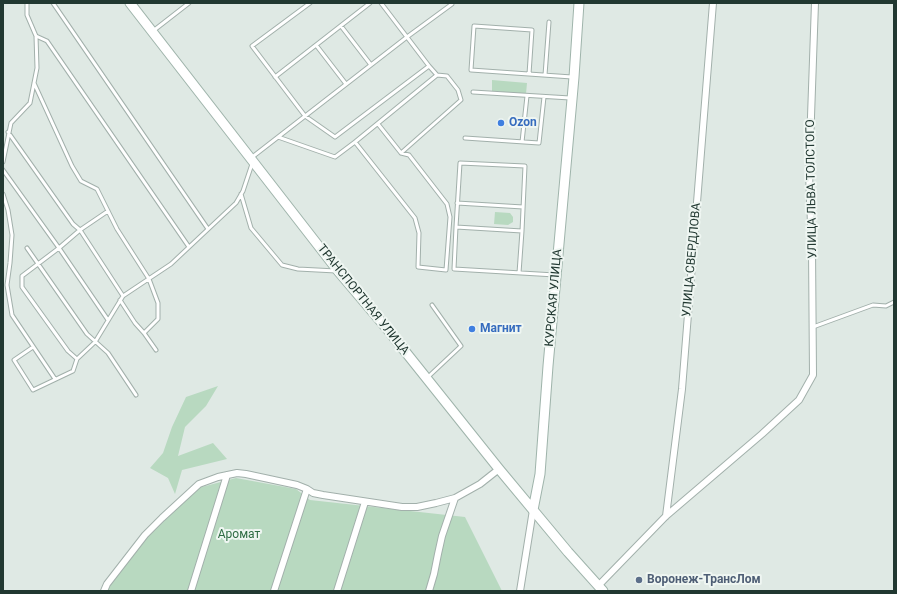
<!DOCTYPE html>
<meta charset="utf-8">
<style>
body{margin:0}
#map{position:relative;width:897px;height:594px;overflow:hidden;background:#dfe9e4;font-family:Roboto,sans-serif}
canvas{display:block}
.frame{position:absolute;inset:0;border:4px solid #213831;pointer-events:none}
</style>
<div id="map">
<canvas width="897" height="594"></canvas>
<div class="frame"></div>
</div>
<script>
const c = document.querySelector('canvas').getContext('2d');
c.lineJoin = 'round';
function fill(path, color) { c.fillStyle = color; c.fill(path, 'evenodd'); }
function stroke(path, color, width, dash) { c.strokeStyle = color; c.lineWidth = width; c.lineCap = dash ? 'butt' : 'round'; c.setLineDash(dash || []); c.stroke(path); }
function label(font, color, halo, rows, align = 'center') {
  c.font = font + ' Roboto,sans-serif'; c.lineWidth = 4; c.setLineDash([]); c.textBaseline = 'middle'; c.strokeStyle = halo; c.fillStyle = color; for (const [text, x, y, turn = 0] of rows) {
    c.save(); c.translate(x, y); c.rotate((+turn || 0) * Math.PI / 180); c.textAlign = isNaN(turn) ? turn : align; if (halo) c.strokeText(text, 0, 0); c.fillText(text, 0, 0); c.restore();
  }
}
fill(new Path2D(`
 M492,80L527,83L526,94L492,91Z
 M495,212L510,213L513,217V222L508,225L494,224Z
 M218,386L206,406L185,427L178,456L213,443L227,459L182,470L175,494L168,478L150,468L163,453L172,427L186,397Z
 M236,478L296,489L310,500L465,517L502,591H104L146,539L198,488Z`), '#b8d9c0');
const lane = new Path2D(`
 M53,3L208,229
 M310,3L252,46L305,116L335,137L429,66L381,3
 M341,26L371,65
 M153,31L189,3
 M36,36L47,41L189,247
 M316,45L346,84
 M529,74L532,30L474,26L471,70L572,77
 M545,75L549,22
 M275,77L370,3
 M34,83L72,166L81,181L97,189L117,229L149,279L158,303V319L144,333
 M473,92L570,98
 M8,132L73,224L80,230L123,296
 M278,137L335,157L355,142L437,75
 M465,138L539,143L544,97
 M355,142L415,218L419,233L418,267L446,270L450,217L447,204L409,155L401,153L378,124
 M522,142L527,96
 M401,153L461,100L458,90L447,76L437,75L429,66
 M251,158L407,37L452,4V3
 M3,162L11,123L30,103L37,68L36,36L27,15V3
 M3,170L59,248L108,320
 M3,194L8,210L12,235L10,263L7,285L12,315L55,379
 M241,194L251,228L282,265L298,269L336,271
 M457,203L523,207
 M456,227L460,163L525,166L522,231
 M27,248L87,334L108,353L136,395
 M519,273L522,231L456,227L454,269L555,275
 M120,300L135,323L144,333L156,350
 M813,327L873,305L886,306L894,302
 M33,347L14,360L33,390L73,371L77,359L95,342L123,296L171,264L236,203L243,191L252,164
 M77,359L68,351L22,287V276L59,248L80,230L108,211
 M428,377L461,346L432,305`);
const street = new Path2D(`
 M666,516L682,389L713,3
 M598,586L666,516L762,434L799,400L813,375L812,249L809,173L815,3
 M104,591L107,584L145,535L162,518L199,484L218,477L237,473L246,474L297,485L307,489L313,493L323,495L402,507H417L436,503L455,498L480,484L499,469
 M191,591L227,475
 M274,591L307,489
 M337,591L365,502
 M429,591L434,574L438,554L442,536L455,498
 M520,591L533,510`);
const secondary = new Path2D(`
 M130,3L338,271L388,330L499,469L568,552L603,591
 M533,510L540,474L548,366L574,77L579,3`);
stroke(lane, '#a2b0ab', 5);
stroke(street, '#a2b0ab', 8);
stroke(secondary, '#9fb4ab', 11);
stroke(lane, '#fff', 3);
stroke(street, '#fff', 6);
stroke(secondary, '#fff', 9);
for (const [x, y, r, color] of [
 [501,123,4,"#3f7fe0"],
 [472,329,4,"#3f7fe0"],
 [639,580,4,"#5c6f8a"]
]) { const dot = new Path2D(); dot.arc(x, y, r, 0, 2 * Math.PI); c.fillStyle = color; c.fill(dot); stroke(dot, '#eff6f2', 1.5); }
label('bold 12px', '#366cbe', '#eff6f2', [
 ["Ozon",509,123],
 ["Магнит",480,329]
], 'left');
label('12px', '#213831', '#eff6f2', [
 ["УЛИЦА ЛЬВА ТОЛСТОГО",812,189,-91],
 ["УЛИЦА СВЕРДЛОВА",692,260,-85],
 ["КУРСКАЯ УЛИЦА",554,298,-85],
 ["ТРАНСПОРТНАЯ УЛИЦА",363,300,51]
]);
label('12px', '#2e6c43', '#eff6f2', [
 ["Аромат",239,535]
]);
label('bold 12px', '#4e5e75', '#eff6f2', [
 ["Воронеж-ТрансЛом",647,580]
], 'left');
</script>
